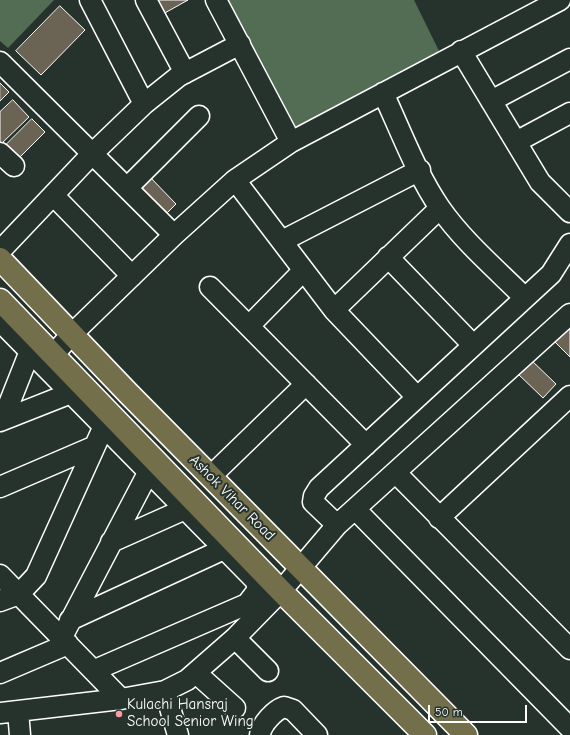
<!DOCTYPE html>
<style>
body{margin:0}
#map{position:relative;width:570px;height:735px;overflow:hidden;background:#26332d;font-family:"Comic Neue",sans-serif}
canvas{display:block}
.scale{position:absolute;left:428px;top:705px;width:99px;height:18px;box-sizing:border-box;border:2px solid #fff;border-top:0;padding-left:5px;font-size:12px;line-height:14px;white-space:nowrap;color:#fff;-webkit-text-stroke:3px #26332d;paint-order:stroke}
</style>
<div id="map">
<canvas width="570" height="735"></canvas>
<div class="scale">50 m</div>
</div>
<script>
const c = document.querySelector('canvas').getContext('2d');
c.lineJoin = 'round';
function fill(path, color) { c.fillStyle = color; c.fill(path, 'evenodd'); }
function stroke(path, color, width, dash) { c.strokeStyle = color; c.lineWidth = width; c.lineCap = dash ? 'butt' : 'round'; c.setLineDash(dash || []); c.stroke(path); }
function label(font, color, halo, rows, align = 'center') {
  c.font = font + ' "Comic Neue",sans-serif'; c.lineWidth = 4; c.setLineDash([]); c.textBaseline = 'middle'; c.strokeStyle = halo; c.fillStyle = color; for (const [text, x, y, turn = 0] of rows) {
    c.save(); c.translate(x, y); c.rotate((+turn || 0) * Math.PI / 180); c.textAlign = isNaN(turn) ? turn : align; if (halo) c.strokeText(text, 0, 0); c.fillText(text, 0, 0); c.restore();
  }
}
fill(new Path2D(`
 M0,0H54L8,48L0,41Z
 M227,0H414L440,53L292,129Z`), '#526d54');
const building = new Path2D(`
 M156,0H188L163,14Z
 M60,6L85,30L41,75L16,51Z
 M0,83L9,92L0,101Z
 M13,100L29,117L0,145V112Z
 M32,119L45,132L16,161L3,148Z
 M148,175L176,204L162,218L133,190Z
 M563,322L570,329V357L549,336Z
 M529,358L556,384L543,398L516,372Z`);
fill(building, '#6b6354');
stroke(building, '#fff', 1);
const minor = new Path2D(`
 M90,0L144,104
 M146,0L185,73
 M216,0L291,142
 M461,51L540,182L570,212
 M0,62L174,235
 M383,93C400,129 417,175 440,208C463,241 496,269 524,297
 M491,101L570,59
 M516,142L570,113
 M0,153L14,166
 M235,180L334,310L417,397
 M127,188L199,116
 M53,195L132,276
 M282,241L420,170
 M0,251L92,154L144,104L179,76L240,44
 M388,257L473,345
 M210,287L366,445
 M334,310L440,208
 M0,321L257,582V591L247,604L95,670
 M249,326L303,271
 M53,355L72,334L174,235L235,180L291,142L560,0
 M3,419L30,351
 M0,421L71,393
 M396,473L570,649
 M211,476L306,384
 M0,487L93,447
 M355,509L569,727
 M439,518L570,396
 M337,525L313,502L314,496L319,488L551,274L570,244
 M111,542L185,509
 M0,575L121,699
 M0,601L19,594L36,576L104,426
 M70,620L224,549
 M62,637L148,473
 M235,638L268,671
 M0,673L68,644
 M196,673L235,708
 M165,691L178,735
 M18,711L20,735
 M0,713L121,699L165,691L187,680L235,638L281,591L337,525L570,314
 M260,735C261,724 275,710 284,707L293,710L317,735`);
const major = new Path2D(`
 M0,259L128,393L466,735
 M0,300L281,591L425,735`);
stroke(minor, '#fff', 23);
stroke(major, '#fff', 25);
stroke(minor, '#26332d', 20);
stroke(major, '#726f4a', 22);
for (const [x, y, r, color] of [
 [119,714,4,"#ff9aa2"]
]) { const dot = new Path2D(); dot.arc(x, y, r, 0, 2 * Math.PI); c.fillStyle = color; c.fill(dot); stroke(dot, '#26332d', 1.5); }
label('15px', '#fff', '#26332d', [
 ["Ashok Vihar Road",232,498,45]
]);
label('15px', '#fff', '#26332d', [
 ["Kulachi Hansraj",127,705],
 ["School Senior Wing",127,722]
], 'left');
</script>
